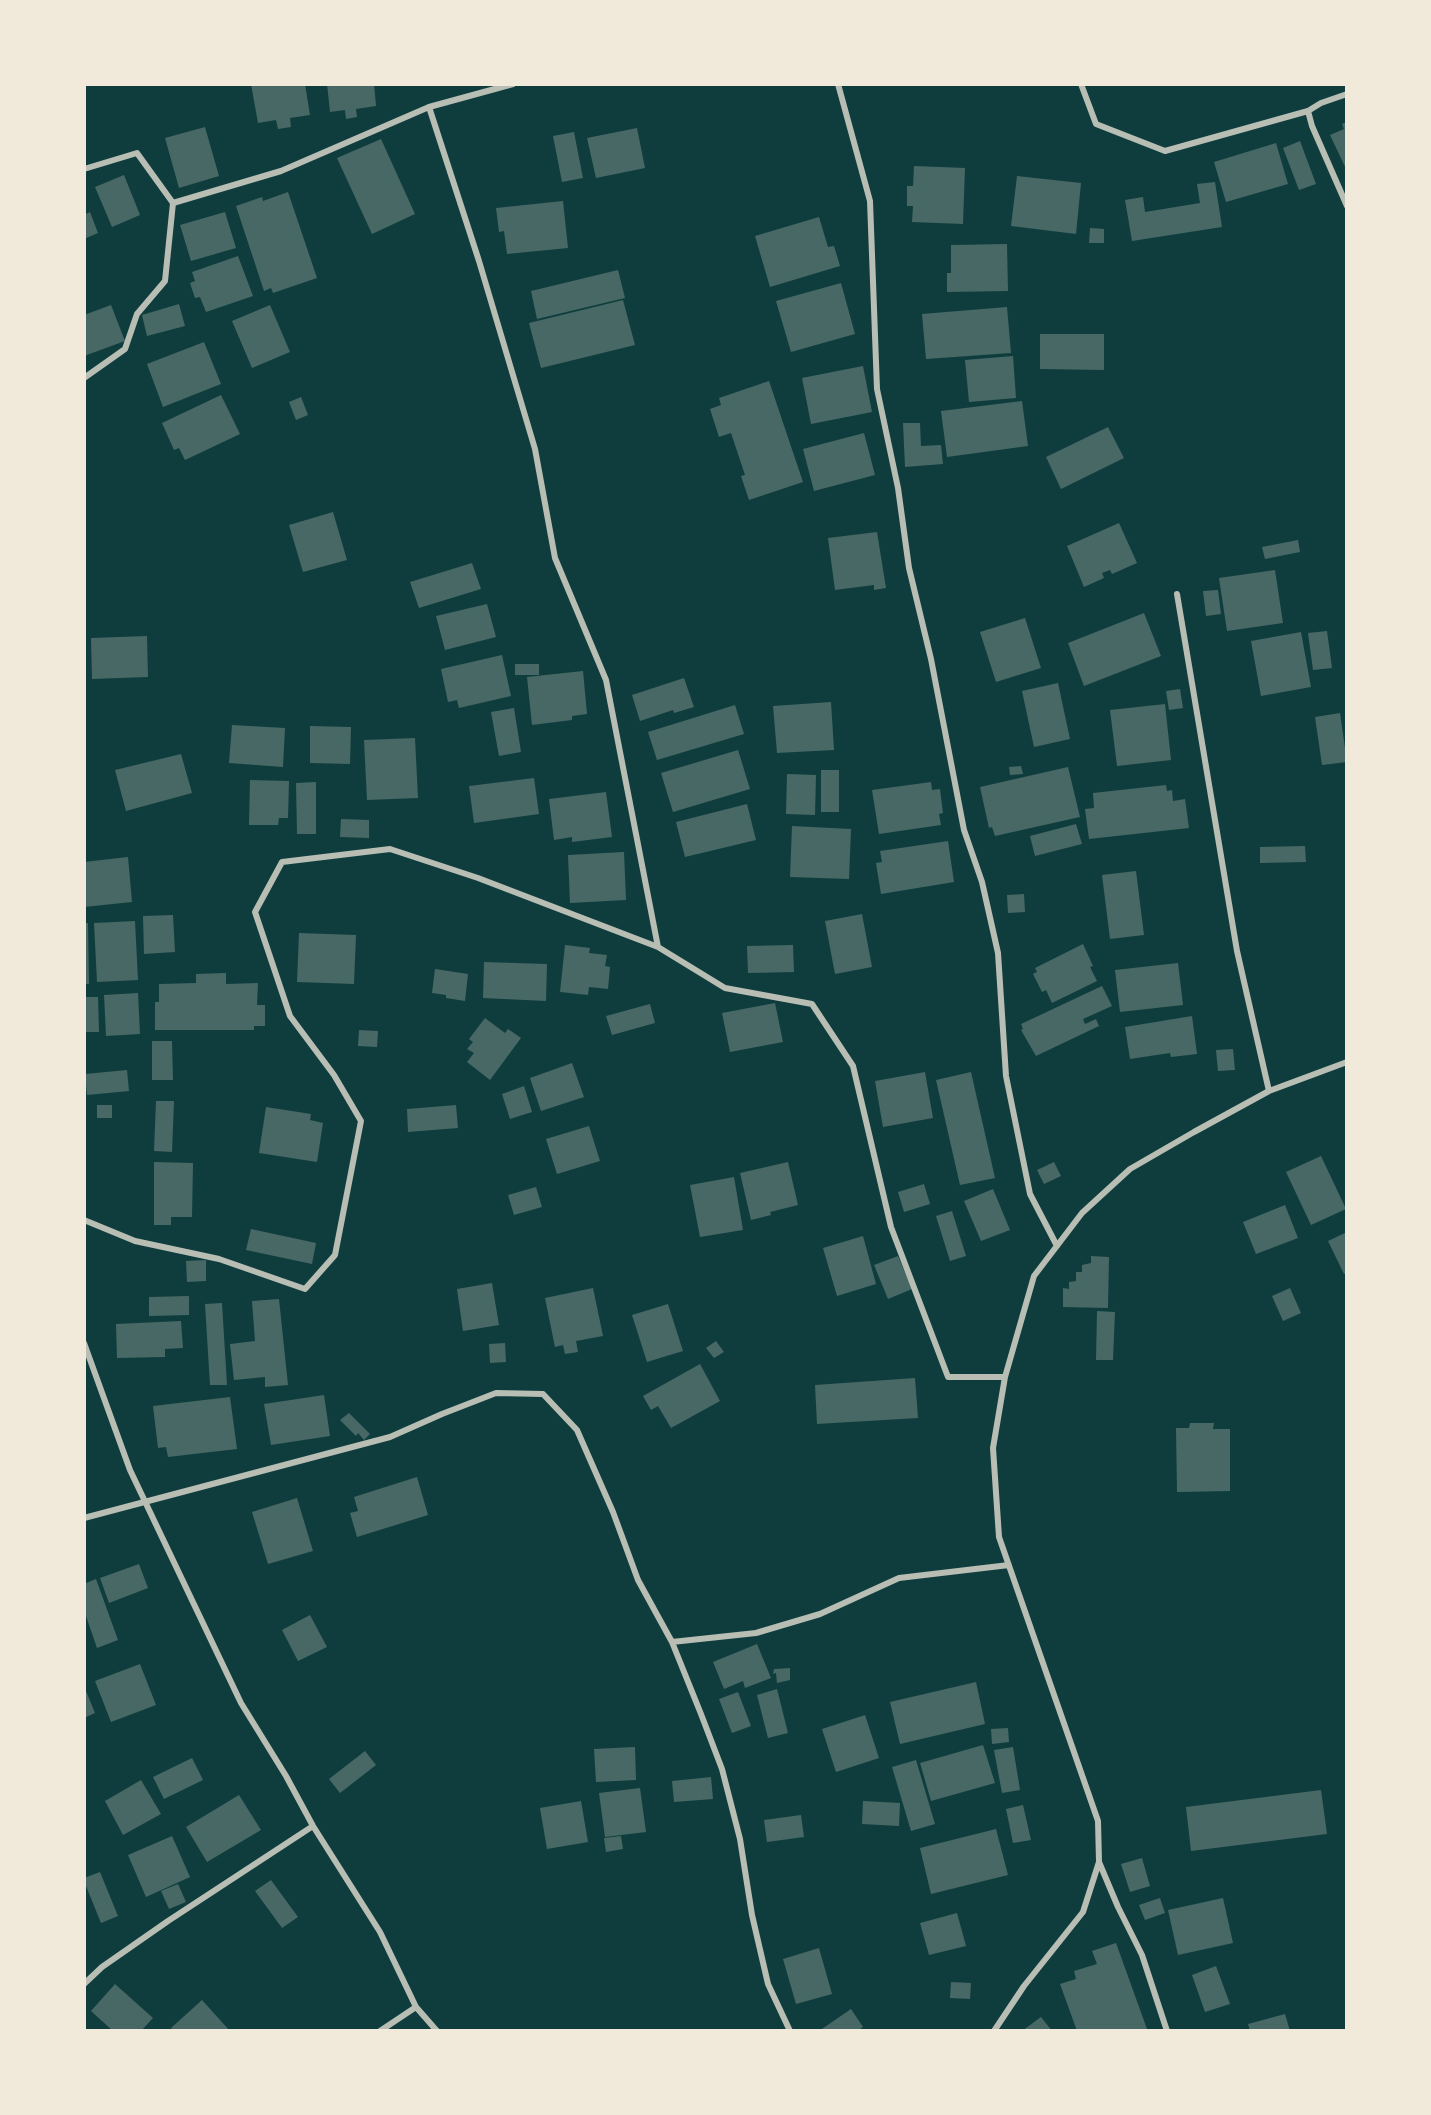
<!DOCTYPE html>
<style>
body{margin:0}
#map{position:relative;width:1431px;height:2115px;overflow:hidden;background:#0f3d3e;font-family:Ubuntu,sans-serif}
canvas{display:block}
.frame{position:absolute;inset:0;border:86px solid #f1e9da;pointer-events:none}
</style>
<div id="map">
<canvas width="1431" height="2115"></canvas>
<div class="frame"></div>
</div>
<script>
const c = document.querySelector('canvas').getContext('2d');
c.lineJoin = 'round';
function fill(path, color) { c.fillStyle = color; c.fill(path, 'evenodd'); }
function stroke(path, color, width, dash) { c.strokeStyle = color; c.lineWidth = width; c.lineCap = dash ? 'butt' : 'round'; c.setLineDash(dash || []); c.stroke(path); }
fill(new Path2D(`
 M251,84H305L310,115L290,118L291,127L278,129L276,120L258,123Z
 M327,84H374L376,106L356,109L357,117L346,119L345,110L330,112Z
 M1347,122V171L1330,135L1344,129L1342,124Z
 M205,127L219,176L179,188L165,138Z
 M637,128L645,168L596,178L587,138Z
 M574,132L583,178L562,182L553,136Z
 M381,139L415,214L372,234L337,158Z
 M1300,141L1316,184L1299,190L1283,148Z
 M1276,143L1288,184L1226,202L1214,162Z
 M914,166L965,168L963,224L912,222L913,206H907V186H913Z
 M124,175L140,215L112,227L95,187Z
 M1017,176L1081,183L1076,234L1011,226Z
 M1215,182L1222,227L1132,241L1125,200L1143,197L1145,212L1200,203L1197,184Z
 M288,192L317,278L273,293L271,288L264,291L236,206L262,197L263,201Z
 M563,201L568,248L507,254L504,231L499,232L496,208Z
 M90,212L98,233L84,239V215Z
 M225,212L236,248L191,261L180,225Z
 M819,217L828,247L834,246L840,266L770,287L755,236Z
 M1090,228L1104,229V243H1089Z
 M1007,244L1008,291L947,292V273H951V245Z
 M238,256L253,296L206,312L200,297L195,298L190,283L195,281L192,272Z
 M618,270L625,298L537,319L531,291Z
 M841,283L855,334L791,352L776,301Z
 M623,300L635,345L541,368L529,323Z
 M179,304L185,326L147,336L142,315Z
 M111,305L125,341L84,356V315Z
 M270,305L290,352L252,368L232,321Z
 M1007,307L1011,353L926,359L922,314Z
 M1040,334H1104V370L1040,369Z
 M204,342L221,384L163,407L147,364Z
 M1013,356L1016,398L969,402L965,360Z
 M863,366L872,412L811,424L802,378Z
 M769,381L803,482L749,500L741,476L745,475L731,433L719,437L710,409L721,405L719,398Z
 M221,395L240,434L185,460L179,448L174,450L162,423Z
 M301,397L308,415L296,420L289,402Z
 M1022,401L1028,446L947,457L941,411Z
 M903,423H920L921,446L941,445L943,464L905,467Z
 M1108,427L1124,458L1061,489L1046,457Z
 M864,433L875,475L814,491L803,449Z
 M333,512L347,560L303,572L289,525Z
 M1119,523L1137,563L1112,574L1110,570L1102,573L1104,578L1084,587L1067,546Z
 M877,532L886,588L874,590V585L835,590L828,538Z
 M1298,540L1300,552L1265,559L1262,547Z
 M472,563L481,589L419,608L410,582Z
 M1275,570L1283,623L1227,631L1219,578Z
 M1218,590L1221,614L1206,616L1203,591Z
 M487,604L496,637L445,650L436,616Z
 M1144,613L1161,656L1084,686L1068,643Z
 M1025,618L1041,668L996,682L980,632Z
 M1327,631L1332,668L1313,670L1308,633Z
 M1301,632L1311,687L1261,696L1251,641Z
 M147,636L148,677L92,679L91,638Z
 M502,655L511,696L459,708L457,700L448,702L441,669Z
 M515,664H539V675H515Z
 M583,671L587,714L572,716V720L532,725L527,677Z
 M684,678L694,707L674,713L673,710L640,721L632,695Z
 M1058,683L1070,739L1034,747L1022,691Z
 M1180,689L1183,708L1169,710L1166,691Z
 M831,702L834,750L777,753L773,706Z
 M1165,704L1171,760L1117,766L1110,710Z
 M735,705L744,734L657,760L648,732Z
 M514,708L521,752L499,756L491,712Z
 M1340,713L1347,762L1322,765L1315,717Z
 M232,725L285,728L283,767L229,763Z
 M310,726L351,727L350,764L310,763Z
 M415,738L418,798L367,800L364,740Z
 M738,750L750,789L673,812L661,773Z
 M181,754L192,793L126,811L115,770Z
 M1021,766L1023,774L1010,775L1009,767Z
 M1068,767L1080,817L995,836L992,827L989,828L980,787Z
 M821,770H839V812H821Z
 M787,774L816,775L815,815L786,814Z
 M534,778L539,814L474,823L469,786Z
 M250,780L289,781L288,818H279L278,825H249Z
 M316,782V834H297L296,783Z
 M931,782L932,790L940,789L943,813L939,814L941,825L879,834L872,790Z
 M1166,785L1167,791L1172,790L1173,801L1185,799L1189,828L1089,839L1085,809L1094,808L1093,793Z
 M606,792L612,837L572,842V837L554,840L549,799Z
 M747,804L756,840L685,857L676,822Z
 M341,819L369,820V838L340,837Z
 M1076,824L1082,844L1035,856L1030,836Z
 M792,826L851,829L849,879L790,877Z
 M948,841L954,882L881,894L876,863L882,862L880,851Z
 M1305,846L1306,862L1260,863V847Z
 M624,852L626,900L570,903L568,855Z
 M128,857L132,902L84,907V862Z
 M1136,871L1144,935L1110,939L1102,875Z
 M1024,894L1025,912L1008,913L1007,895Z
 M862,914L872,967L835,974L825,921Z
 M173,915L175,952L144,954L143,916Z
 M135,921L138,980L97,982L94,923Z
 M84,923H88L89,984H84Z
 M299,933L356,935L354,984L297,982Z
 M1083,944L1093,966L1090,967L1097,981L1052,1003L1046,990L1042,992L1033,974L1037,972L1035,968Z
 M565,945L590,948L589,953L607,955L605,966L610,967L608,989L589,987L588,995L560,992Z
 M793,945L794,972L748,973L747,946Z
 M484,962L547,964L546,1001L483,998Z
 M1178,963L1183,1005L1120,1012L1115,970Z
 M435,969L468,974L465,1001L446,998V995L432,993Z
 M226,973V984L258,983L257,1005H265V1026H254V1030H155V1002H159V984L196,983V974Z
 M1102,986L1112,1006L1083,1019L1085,1024L1096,1019L1099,1026L1036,1056L1021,1030L1023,1029L1021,1024Z
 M138,993L140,1034L106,1036L104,995Z
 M84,997H98L99,1032H84Z
 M775,1003L783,1042L730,1052L722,1013Z
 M650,1004L655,1023L612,1035L606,1016Z
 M1192,1016L1197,1054L1171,1057L1170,1053L1130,1059L1125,1027Z
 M485,1018L505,1033L508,1029L521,1038L490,1080L467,1062L474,1053L467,1049L473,1042L469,1039Z
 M359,1030L378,1031L377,1047L358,1046Z
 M152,1041H172L173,1080H152Z
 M1233,1049L1235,1070L1218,1071L1216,1050Z
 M572,1063L584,1097L541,1111L530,1078Z
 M127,1070L129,1091L87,1095L85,1074Z
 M925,1072L933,1118L883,1127L875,1081Z
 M971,1072L995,1178L960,1185L936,1080Z
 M524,1086L532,1112L510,1119L502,1094Z
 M156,1101H174L172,1152L154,1151Z
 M97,1105H112V1118H97Z
 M456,1105L458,1128L408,1132L407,1109Z
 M266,1107L311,1114L310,1120L323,1123L317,1162L259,1153Z
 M589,1126L600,1161L557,1174L546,1139Z
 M1321,1156L1346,1209L1311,1225L1286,1172Z
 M154,1162L193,1163L192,1217H171V1225H154Z
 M788,1162L798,1205L770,1212L771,1215L751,1220L740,1173Z
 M1054,1162L1061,1176L1044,1184L1037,1170Z
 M734,1177L743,1230L700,1237L690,1185Z
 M924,1184L930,1204L904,1212L898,1192Z
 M536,1187L542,1207L514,1215L508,1195Z
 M993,1189L1010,1230L981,1241L964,1201Z
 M1285,1205L1298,1238L1256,1254L1243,1222Z
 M952,1211L966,1256L950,1261L936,1216Z
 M251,1229L316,1243L312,1264L246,1250Z
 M1347,1232V1273L1344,1274L1328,1241Z
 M863,1236L876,1284L837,1296L823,1248Z
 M898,1256L912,1289L888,1299L874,1265Z
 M1091,1256L1109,1257L1108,1308L1063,1307V1288L1069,1289V1282L1076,1281V1272H1082V1265L1091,1263Z
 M206,1260V1281L187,1282L186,1261Z
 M492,1283L499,1325L463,1331L457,1289Z
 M593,1288L603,1336L576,1341L578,1352L565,1354L563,1345L555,1347L545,1298Z
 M1290,1288L1301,1313L1283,1321L1272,1296Z
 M189,1296V1315L149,1316V1297Z
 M279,1299L288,1385L265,1387V1377L234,1380L230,1344L255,1341L252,1301Z
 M222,1303L227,1385H210L205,1304Z
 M668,1304L683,1351L647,1362L632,1315Z
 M1097,1311L1115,1312L1113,1360H1096Z
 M181,1321L183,1348L165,1349V1357L117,1358L116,1324Z
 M716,1341L724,1352L714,1358L706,1348Z
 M505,1343L506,1362L490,1363L489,1344Z
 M700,1364L720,1401L671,1428L658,1406L651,1410L643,1396Z
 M915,1378L918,1418L817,1424L815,1385Z
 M324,1395L330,1436L271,1445L264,1404Z
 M230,1397L237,1449L168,1457L166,1447L158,1448L153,1406Z
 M349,1413L370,1434L364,1440L358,1433L356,1436L340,1420Z
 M1190,1423H1214L1213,1429H1230V1491L1177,1492L1176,1428H1189Z
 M417,1477L428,1515L357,1537L350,1513L358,1511L354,1497Z
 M297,1498L313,1551L268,1564L252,1512Z
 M139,1564L148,1588L109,1603L100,1578Z
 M96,1579L118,1640L97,1648L86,1616H84V1584Z
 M310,1615L327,1647L298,1661L282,1630Z
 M757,1644L771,1678L745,1688L743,1681L724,1689L713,1662Z
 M140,1664L156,1705L111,1722L95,1681Z
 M790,1668V1680L777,1683L776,1673L773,1674L774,1669Z
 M976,1682L985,1724L900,1744L890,1702Z
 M84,1686L95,1713L84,1718Z
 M777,1689L788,1733L768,1738L757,1695Z
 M738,1692L751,1726L732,1733L719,1699Z
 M865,1715L879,1758L836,1772L822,1729Z
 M1008,1728L1009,1742L992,1744L991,1729Z
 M983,1745L995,1783L931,1801L920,1763Z
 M635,1747L636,1780L596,1782L594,1749Z
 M1013,1747L1020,1790L1002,1793L994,1750Z
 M365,1751L376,1765L340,1793L329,1779Z
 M192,1758L203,1780L164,1799L153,1777Z
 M916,1760L935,1824L911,1831L892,1767Z
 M711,1777L713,1799L674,1802L672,1781Z
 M141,1780L161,1814L123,1835L105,1801Z
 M640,1788L646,1832L605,1837L599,1793Z
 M1321,1790L1327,1834L1191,1851L1186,1807Z
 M239,1795L261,1830L207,1862L186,1827Z
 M581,1801L588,1842L547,1849L540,1808Z
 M863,1801L900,1803L899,1826L862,1824Z
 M1023,1805L1031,1840L1013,1843L1006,1809Z
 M801,1815L804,1837L767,1842L764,1820Z
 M996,1829L1008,1875L931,1894L920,1848Z
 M172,1836L190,1877L146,1897L128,1855Z
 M621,1836L623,1849L606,1852L604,1838Z
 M1142,1858L1150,1886L1130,1892L1121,1864Z
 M100,1872L118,1916L101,1923L84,1881V1878Z
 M271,1880L298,1917L282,1928L255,1891Z
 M178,1884L186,1902L169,1909L161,1891Z
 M1160,1898L1165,1913L1145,1920L1139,1905Z
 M1223,1898L1233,1943L1178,1955L1168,1910Z
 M957,1913L966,1946L929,1955L920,1923Z
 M1116,1943L1147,2029L1141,2031H1077L1060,1984L1076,1979L1074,1971L1097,1964L1092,1951Z
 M819,1948L832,1994L796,2004L783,1959Z
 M1216,1966L1230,2004L1205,2012L1192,1975Z
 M951,1982L971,1983L970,1999L950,1998Z
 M115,1984L153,2018L141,2031H113L91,2011Z
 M202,2000L230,2031H174L171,2028Z
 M851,2009L863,2027L860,2029L861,2031H819Z
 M1285,2014L1290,2031H1250L1248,2024Z
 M1041,2017L1052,2031H1022Z`), '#486865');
stroke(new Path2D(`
 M513,84L429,107L479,261L535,449L555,558L606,680L658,947L725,988L812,1004L853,1066L891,1227L948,1377H1005
 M838,84L870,201L877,389L898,488L909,568L931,659L964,830L982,882L998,953L1006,1076L1030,1194L1057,1246
 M1081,84L1096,124L1165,151L1308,111
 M1347,94L1321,103L1308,111L1312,126L1347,206
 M84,169L137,153L173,203
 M84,378L125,349L137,314L165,281L173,203L281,171L429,107
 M1177,594L1237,951L1269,1091
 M84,1220L135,1241L219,1259L305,1289L335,1255L361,1121L334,1075L290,1016L255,912L282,862L390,849L478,878L658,947
 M84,1343L130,1470L241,1703L286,1776L313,1826L380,1932L416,2007L437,2031
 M84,1518L390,1437L442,1414L496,1393L543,1394L577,1430L613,1512L638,1580L672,1642L701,1714L722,1769L740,1839L752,1915L768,1984L790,2031
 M672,1642L756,1633L820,1614L899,1578L1009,1565
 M1099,1862L1118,1907L1142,1955L1167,2031
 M84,1984L102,1967L168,1921L313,1826
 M380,2031L416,2007
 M994,2031L1024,1986L1083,1912L1099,1862L1098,1821L999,1537L993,1448L1005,1377L1034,1276L1082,1213L1130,1169L1194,1132L1269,1091L1347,1062`), '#b8beb3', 6);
</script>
